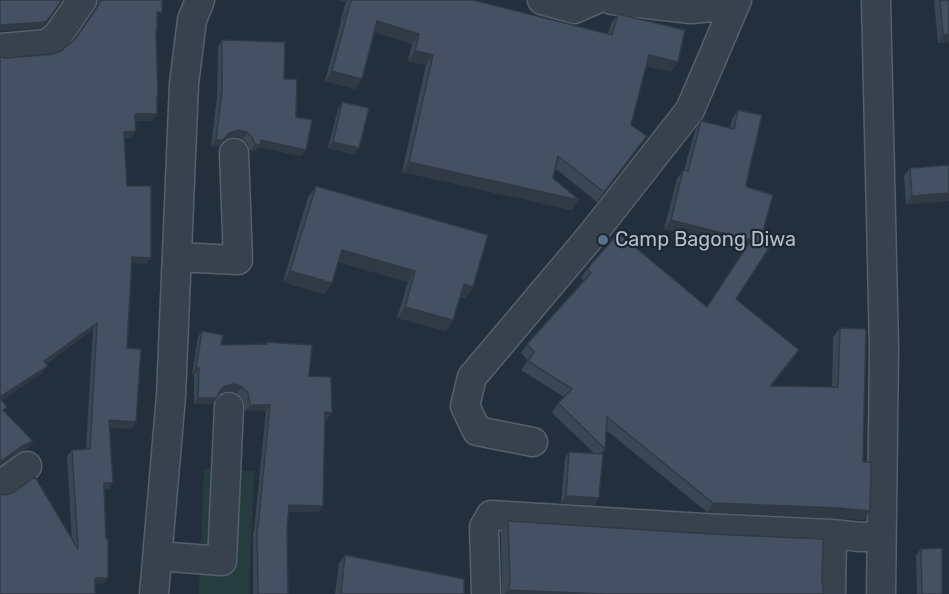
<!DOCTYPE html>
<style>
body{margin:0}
canvas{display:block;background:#242f3e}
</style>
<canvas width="949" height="594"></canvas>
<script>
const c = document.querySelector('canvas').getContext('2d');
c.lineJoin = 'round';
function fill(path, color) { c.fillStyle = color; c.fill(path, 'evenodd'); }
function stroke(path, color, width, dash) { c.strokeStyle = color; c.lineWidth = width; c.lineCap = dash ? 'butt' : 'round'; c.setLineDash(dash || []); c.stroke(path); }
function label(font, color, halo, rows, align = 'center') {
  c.font = font + ' Rubik,sans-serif'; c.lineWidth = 4.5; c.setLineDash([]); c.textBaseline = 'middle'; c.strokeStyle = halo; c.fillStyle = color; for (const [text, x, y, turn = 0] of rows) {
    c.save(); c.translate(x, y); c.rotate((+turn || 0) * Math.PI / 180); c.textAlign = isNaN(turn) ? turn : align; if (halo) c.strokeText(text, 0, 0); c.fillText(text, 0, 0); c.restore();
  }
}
fill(new Path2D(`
 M204,469L254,471L249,594H199Z`), '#263c3f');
const minor = new Path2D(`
 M542,0L574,9L595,0
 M612,0L691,9L712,7L727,0
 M876,0L884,348L881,594
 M0,48L47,44L58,35L82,0
 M177,257L238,260L234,153
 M533,442L477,431L465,406L472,377L591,236L690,110L737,0
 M0,485L27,466
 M158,556L222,561L229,407
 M154,594L171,396L184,84L192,20L200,0
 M486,594L484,527L491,515L703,528L832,534L861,537L881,536
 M831,594L832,534`);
stroke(minor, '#565f6c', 31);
stroke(minor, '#38414e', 28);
fill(new Path2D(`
 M98,0H162L157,18V31L156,32L158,96L157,98L152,121H135L131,138H124L127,186L147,264L132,263L127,348L132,429L110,427L113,483L109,489H105L103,584H95L72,540L67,457L72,450L86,449L93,329L46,364L43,372L2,400L4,411L28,448L18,453L0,465L6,58L53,54L61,51L76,38L96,9Z
 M339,0H473L608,34L611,24L618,14L678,62L671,72L646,66L631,125L647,136L597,202L556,169L553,178L579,200L572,210L402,172L426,65L408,61L412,44L374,32L362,79L355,89L325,81L341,22L340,21L346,2Z
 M934,0H949V42L938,43Z
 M222,40L284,79L306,150L301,156L259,147L256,151H250L248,144L242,139L234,137L225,139L219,147L211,146L217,97L218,47Z
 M342,102L355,155L328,148L338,109Z
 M738,110L746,185L747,187L773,195L736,299L793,359L771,386L832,387L833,337L840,328L863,462L864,520L833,518L707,512L606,430L605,449L601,454L595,505L561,503L565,458L569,452L594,453L552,413L558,403L564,397L521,370L528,360L521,353L527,344L584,281L581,278L587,269L707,307L744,249L664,229L677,179L683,170H684L695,131L701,121L730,128L732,119Z
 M949,165V201L906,204L904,176L910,168Z
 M316,186L473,287L465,298L460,297L453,320L446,331L397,318L408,282L338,262L324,294L283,282L308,197Z
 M202,331L221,345L266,344L267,342L309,376L332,413L327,419H324L319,512H288L287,528L288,594H253V533L254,531L266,411H245L243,399L237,393L230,391L221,393L213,404H194V375L192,374L198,337Z
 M508,521L822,583L823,594H502L501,532Z
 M921,549L942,594H917L916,555Z
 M345,555L464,594H335L339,564Z`), '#3b4654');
fill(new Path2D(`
 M339,0H348L346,2Z
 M347,11H348L341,22L340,21Z
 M50,17L46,24L41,28L0,31V26L3,25Z
 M377,21L419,34L412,44L370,31Z
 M949,34V42L938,43L943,35Z
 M415,51L433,55L426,65L408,61Z
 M649,55L678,62L671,72L642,65Z
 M332,71L362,79L355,89L325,81Z
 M135,114H157L152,121H130Z
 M238,130L247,132L242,139L234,137L225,139L219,147L211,146L216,140L229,133Z
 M136,131L131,138H120L124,132Z
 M647,136L640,146L597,202L604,192Z
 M261,140L306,150L301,156L259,147L256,151H250L255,144Z
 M333,142L359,148L355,155L328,148Z
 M409,162L579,200L572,210L402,172Z
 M949,193V201L906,204L912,196Z
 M671,220L751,240L744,249L664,229Z
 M342,250L415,271L408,282L334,261Z
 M132,257L151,258L147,264L128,263Z
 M290,271L332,283L324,294L283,282Z
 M464,284L473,287L465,298L456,295Z
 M405,307L453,320L446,331L397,318Z
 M97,323L93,329L40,368L44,361Z
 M799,350L793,359L764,395L770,386Z
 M48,366L43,372L0,401V397Z
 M196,368H199L194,375L192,374Z
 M235,384L242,387L237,393L230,391L221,393L215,398L220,391L225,386Z
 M198,398H217L213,404H194Z
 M250,405H270L266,411H245Z
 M325,412L332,413L327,419H320Z
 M109,420L136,422L132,429L105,427Z
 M33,441L28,448L18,453L0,465V462L22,446Z
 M104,483H113L109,489L100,490Z
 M566,496L599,498L595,505L561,503Z
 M713,503L839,508L870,511L864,520L833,518L707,512Z
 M289,505L323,506L319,512H285Z
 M95,578H108L103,584H90Z
 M508,590L603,594H505Z`), '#303945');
const building = new Path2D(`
 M0,0H62L50,17L45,22L3,25L0,26Z
 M101,0H162V12H157V31H156L158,96H157V114H135L136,131L124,132L127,186H151V258L132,257L127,348L141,349L136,422L109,420L113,483H104L106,539H108V578H95V594H0V494L5,495L14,492L35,477L78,549L72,450L90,449L97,323L44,361L48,366L0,397V57L6,58L53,54L61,51L76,38L100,3Z
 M351,0H473L612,35L618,14L685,30L678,62L649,55L631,125L647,136L604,192L558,156L553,178L579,200L409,162L433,55L415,51L419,34L377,21L362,79L332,71Z
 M940,0H949V34L943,35Z
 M222,40L285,42L284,79H297L296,117L312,120L306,150L261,140L260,145L255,144L252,137L247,132L238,130L229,133L223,140H216L222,90Z
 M342,102L369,108L359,148L333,142Z
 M738,110L762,115L746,185L747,186V187L773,195L763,231L775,239L736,299L799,350L770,386L838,387L840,328L866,329L863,462H871L870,511L839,508L713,503L607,417L605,449L558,403L572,389L528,361L534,352L527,344L591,273L587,269L618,233L707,307L751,240L671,220L683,170L688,171L701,121L734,129Z
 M949,165V193L912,196L910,168Z
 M316,186L488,235L473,287L464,284L453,320L405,307L415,271L342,250L332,283L290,271Z
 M202,331L223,335L221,345L267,344V342L312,345L309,376L331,377L332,413L325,412L323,506L289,505L287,528L288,594H258L257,527H258L270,405H250L248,393L242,387L235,384L225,386L220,391L217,398H198L199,368H196Z
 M0,398L7,407L3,410L33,441L22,446L0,462Z
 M569,452L603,454L599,498L566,496Z
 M508,521L710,534L823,539L822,583L823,589V594H603L508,590L510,583Z
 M942,548V594H922L921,549Z
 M345,555L464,579V594H341Z`);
fill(building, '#455162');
stroke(building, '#303945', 1.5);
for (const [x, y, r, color] of [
 [603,240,6,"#5c6f8a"]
]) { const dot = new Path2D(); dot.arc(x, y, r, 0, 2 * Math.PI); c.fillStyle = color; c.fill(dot); stroke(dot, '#1d2633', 2); }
label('20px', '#b4bcc9', '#1d2633', [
 ["Camp Bagong Diwa",615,240]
], 'left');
</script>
